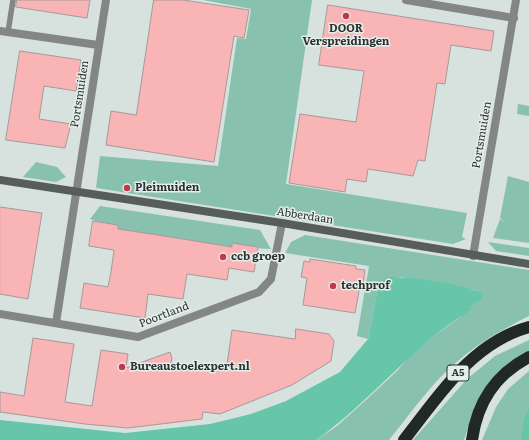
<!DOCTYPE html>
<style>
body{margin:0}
canvas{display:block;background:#d7e1dd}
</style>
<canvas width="529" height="440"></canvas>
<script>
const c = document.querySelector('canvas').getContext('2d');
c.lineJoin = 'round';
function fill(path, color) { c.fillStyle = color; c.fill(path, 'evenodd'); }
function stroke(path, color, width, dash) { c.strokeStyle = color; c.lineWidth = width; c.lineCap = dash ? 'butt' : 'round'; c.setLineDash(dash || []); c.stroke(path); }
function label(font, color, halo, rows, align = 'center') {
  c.font = font + ' Literata,serif'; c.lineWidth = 3; c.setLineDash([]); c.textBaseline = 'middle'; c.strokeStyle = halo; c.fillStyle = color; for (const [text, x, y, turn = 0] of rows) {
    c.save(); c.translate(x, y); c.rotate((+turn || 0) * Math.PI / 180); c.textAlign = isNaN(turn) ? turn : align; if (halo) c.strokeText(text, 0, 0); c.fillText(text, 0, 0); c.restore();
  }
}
fill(new Path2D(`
 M203,0H312L286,184L467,213L462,237L466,239L453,244L96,188L100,156L218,166L237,38L246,39L251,9Z
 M518,104L529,106V116L517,114Z
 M36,162L57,167L66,177L56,182L23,177Z
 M508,176L529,182V243L493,238L500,219L506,223L500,218Z
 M100,206L260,230L271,249L232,247L118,229L90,219Z
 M305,235L529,270V316C505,328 480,342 459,360C432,382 411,413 389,440H316L337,426L367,399L397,371L412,353L461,316L470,307L480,301L475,290L400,277L379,283L368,339L357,336L369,266L285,253L291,242Z
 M488,242L529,248V256L496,251Z
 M529,340V354L471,419L464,440H413L467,379L495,356Z
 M529,371V440H482L496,407L508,389Z`), '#88c2af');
fill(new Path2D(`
 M387,277C412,277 462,283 483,294L480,301L470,307L471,309L462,317L461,316C407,352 369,403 316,440H0V420L125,433L210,424L251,414L286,401L340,372L368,339L379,283Z
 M529,409V440H521L524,419Z`), '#67c6aa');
const building = new Path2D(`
 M17,0H90L87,18L16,7Z
 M154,0H183L249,10L244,38L234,36L214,162L106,145L111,111L136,115Z
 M328,5L494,31L491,51L451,45L445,84L437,83L425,161L418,160L413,176L368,169L366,182L347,179L345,192L289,183L300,114L356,122L364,71L319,65Z
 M20,51L81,60L76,91L44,86L39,119L71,124L65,148L6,140Z
 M0,207L42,213L28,299L0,294Z
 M93,221L118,225V229L158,235L232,247V243L258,247L254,272L229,268L227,280L187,274L183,299L148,294L145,318L80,308L84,283L108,287L111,272L114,250L89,246Z
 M310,259L356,266V269L365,270L363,286H360L355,313L303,305L307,278L301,277L304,261L310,262Z
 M296,329L329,334L334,341L331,361L292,385L220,414L203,412L202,419L128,428L85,424L0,412V392L24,396L33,338L74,344L65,402L92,406L101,350L128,354L126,368L170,352L172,358L171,363L226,371L232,330L295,339Z`);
fill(building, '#f9b4b5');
stroke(building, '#a59a9a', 1);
stroke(new Path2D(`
 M8,32L13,0`), '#828785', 5.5);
stroke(new Path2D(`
 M406,0L514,18
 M0,31L98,45
 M473,256L516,0
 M0,314L138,337L259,292L271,279L282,223
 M56,323L106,0`), '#828785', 8);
stroke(new Path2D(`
 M0,180L282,223L529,264`), '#575d5b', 8);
stroke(new Path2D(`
 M404,440C439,396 471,343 529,327
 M472,440C477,402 495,375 529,357`), '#212926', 12);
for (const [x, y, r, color] of [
 [346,16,4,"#c7364a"],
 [127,188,4,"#c7364a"],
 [223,257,4,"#c7364a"],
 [333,286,4,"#c7364a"],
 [122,367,4,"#c7364a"]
]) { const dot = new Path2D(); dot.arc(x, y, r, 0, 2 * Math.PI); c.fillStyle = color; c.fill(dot); stroke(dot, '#e4efeb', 1.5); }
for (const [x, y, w] of [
 [458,373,22]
]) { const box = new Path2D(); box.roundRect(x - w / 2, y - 8, w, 16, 3); c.fillStyle = '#e4efeb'; c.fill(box); stroke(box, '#2d3130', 1); }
label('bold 10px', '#2d3130', null, [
 ["A5",458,373]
]);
label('bold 11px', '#2d3130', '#e4efeb', [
 ["DOOR",346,29,"center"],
 ["Verspreidingen",346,42,"center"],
 ["Pleimuiden",135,188],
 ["ccb groep",231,257],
 ["techprof",341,286],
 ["Bureaustoelexpert.nl",130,367]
], 'left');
label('11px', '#2d3130', '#e4efeb', [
 ["Portsmuiden",80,94,-81],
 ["Portsmuiden",482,135,-80],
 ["Abberdaan",305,216,9],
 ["Poortland",164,315,-21]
]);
</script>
